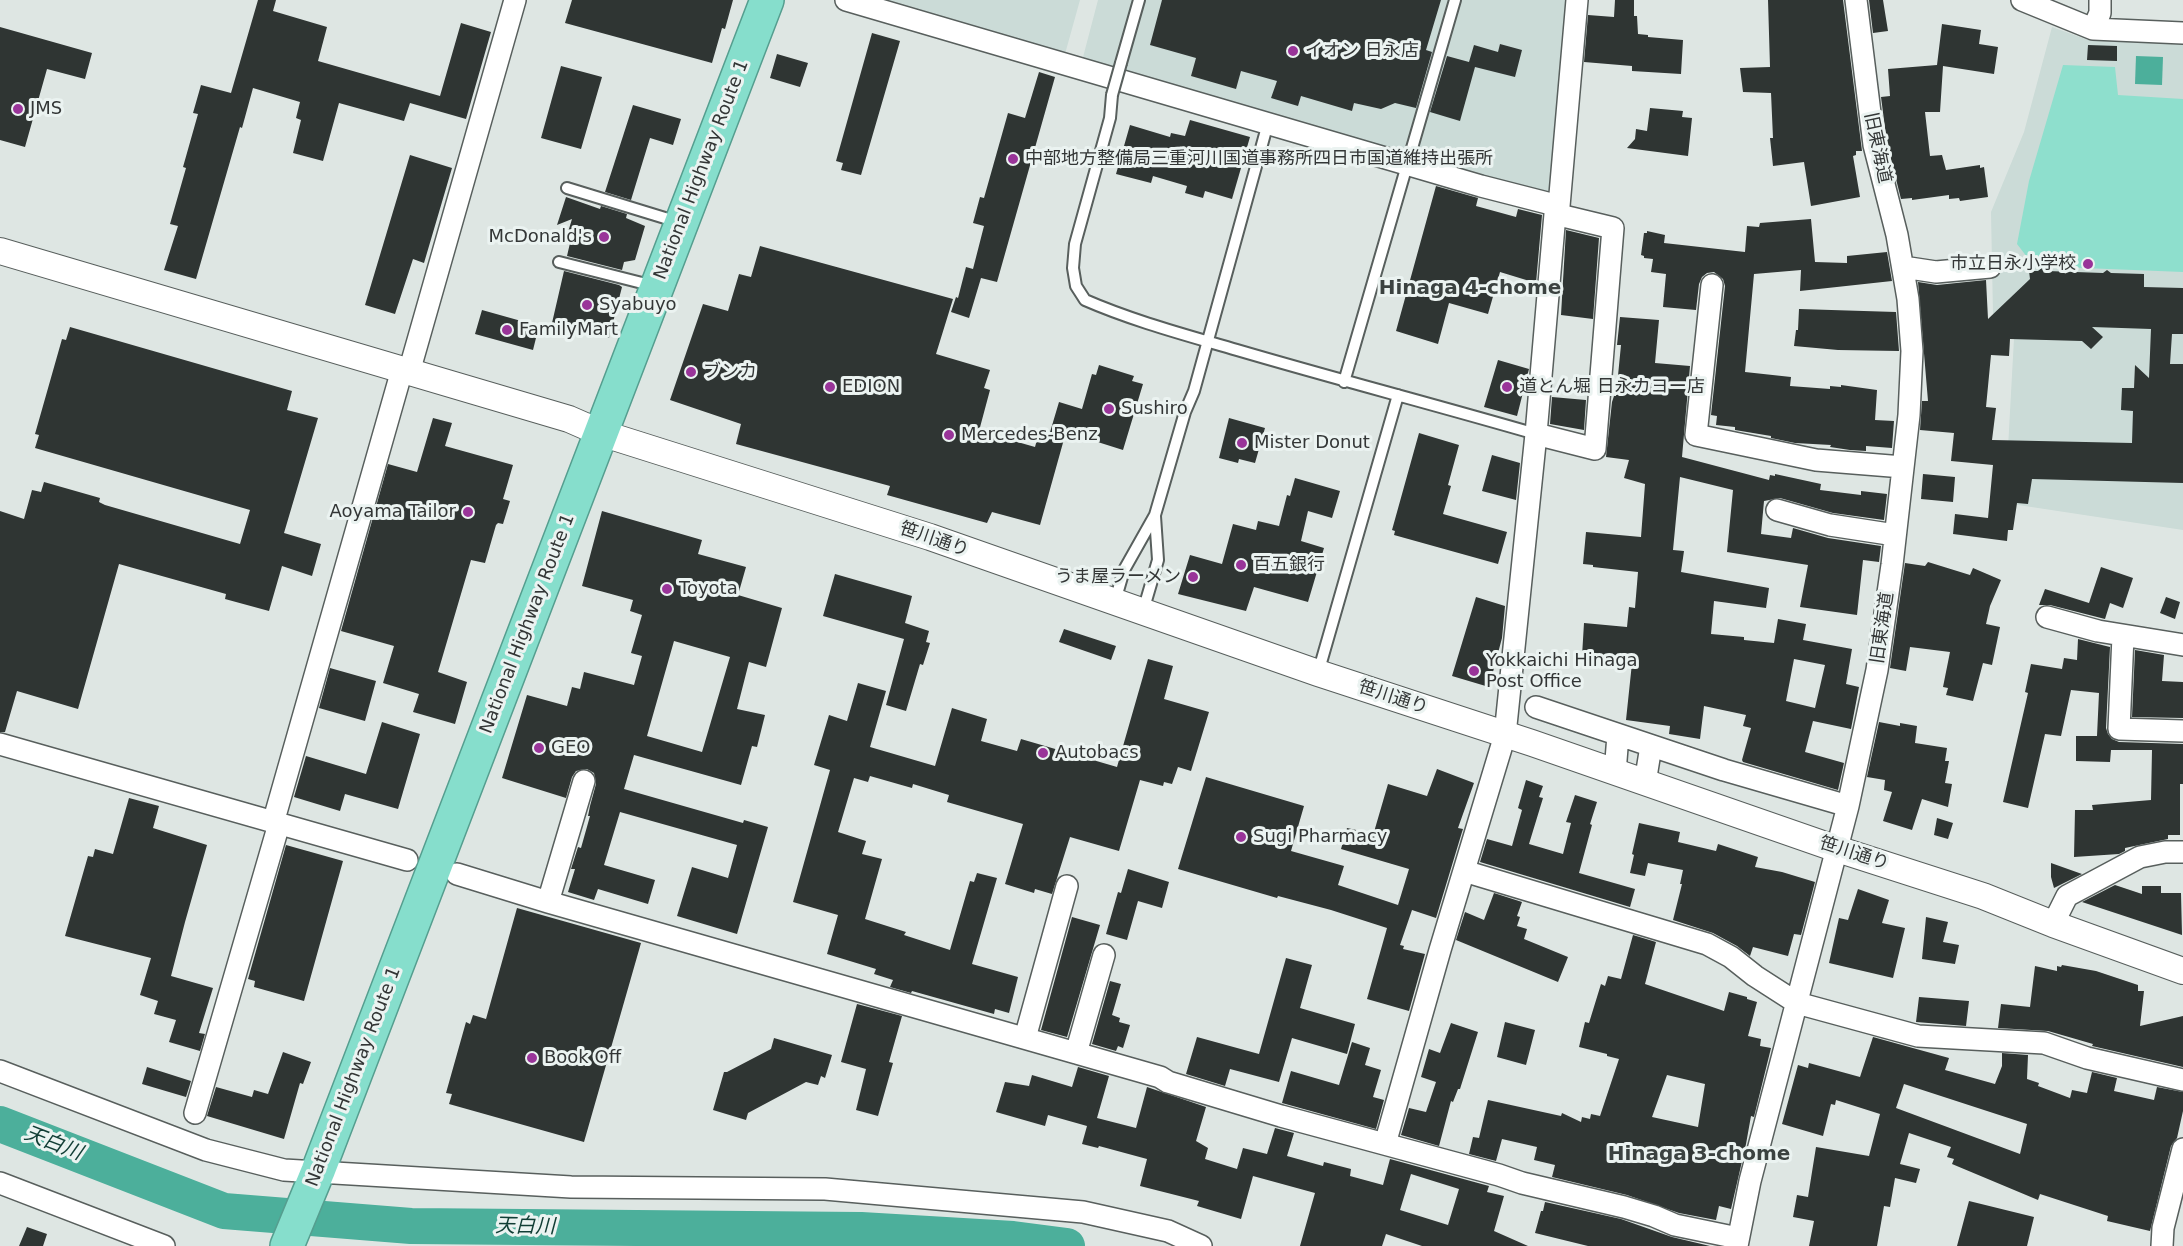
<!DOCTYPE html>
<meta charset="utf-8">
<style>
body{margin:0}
canvas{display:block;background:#dee6e3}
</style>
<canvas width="2183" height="1246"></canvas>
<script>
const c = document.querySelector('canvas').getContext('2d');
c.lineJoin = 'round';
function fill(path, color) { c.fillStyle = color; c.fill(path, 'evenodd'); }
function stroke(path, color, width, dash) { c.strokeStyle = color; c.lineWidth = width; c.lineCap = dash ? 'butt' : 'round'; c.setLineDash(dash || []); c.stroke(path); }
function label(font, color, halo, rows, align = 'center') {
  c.font = font + ' "DejaVu Sans","Noto Sans JP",sans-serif'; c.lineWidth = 6; c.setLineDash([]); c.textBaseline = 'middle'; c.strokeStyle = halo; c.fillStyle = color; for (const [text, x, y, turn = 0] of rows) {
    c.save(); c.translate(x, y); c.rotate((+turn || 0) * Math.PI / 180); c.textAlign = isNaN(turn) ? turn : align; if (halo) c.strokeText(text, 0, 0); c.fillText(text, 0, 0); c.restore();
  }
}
fill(new Path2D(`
 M879,0H1080L1065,54Z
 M1098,0H1569L1551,197L1082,61Z
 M2052,27L2088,40L2183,43V530L2005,503L2015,320L1993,315L1991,212L2024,132Z`), '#cbdbd7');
fill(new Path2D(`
 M2063,65L2115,67L2118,95L2183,99V272L2034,266L2017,244L2029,181Z`), '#8edfcd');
fill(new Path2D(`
 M2136,56L2163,57L2162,85L2135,84Z`), '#4caf9b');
stroke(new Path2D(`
 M0,1124L224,1211L411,1226L861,1230L1013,1239L1067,1246`), '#4caf9b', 36);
fill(new Path2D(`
 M258,0H276L273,11L327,27L318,61L440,96L461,23L491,32L466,119L410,103L404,121L339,103L323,161L293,153L301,120L296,118L300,102L253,88L242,128L240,127L196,279L164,270L178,226L170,224L186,168L183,167L198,114L193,113L201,85L231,93Z
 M572,0H733L725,29L722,28L712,63L565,23Z
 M1162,0H1441L1426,50L1432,52L1416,108L1395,103L1381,109L1354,103L1352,111L1301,96L1298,106L1271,98L1277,81L1241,71L1236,89L1191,76L1196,58L1150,45Z
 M1615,0H1634V16H1637L1638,34L1648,35V37L1683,40L1681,74L1632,71V66L1584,62L1588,15L1614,17Z
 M1768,0H1843L1862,151H1856V155L1853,156L1860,197L1811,206L1804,162L1773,166L1770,138H1773L1771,93L1743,92L1740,68L1770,67Z
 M1869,0H1883L1888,31L1873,33Z
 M1942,24L1981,30L1979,44L1998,47L1994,74L1943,66L1940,112H1925L1930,156L1942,155L1946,170L1980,165V168L1984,167L1988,197L1960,201L1959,198L1949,199V195L1912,200V198L1901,199L1887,143L1881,97L1890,96L1888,69L1937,65Z
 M0,27L92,53L85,79L47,69L25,147L0,140Z
 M872,33L900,41L861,175L841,170L843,163L836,161Z
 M1500,44L1522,50L1515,77L1475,67L1460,121L1430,112L1447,56L1469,62L1474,45L1498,52Z
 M2088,45L2117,46V61L2087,60Z
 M777,54L808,63L800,87L770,78Z
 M561,66L602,77L581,149L541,138Z
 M1039,72L1055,77L997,282L981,278L969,318L951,312L956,297L958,298L966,267L973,269L984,226L973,223L980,197L984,198L1008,113L1025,118Z
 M633,105L681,119L673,145L650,138L631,200L605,192Z
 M1650,108L1683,111L1682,117L1692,118L1688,156L1627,148L1635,139L1636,129L1647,131Z
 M1190,120L1250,137L1232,199L1205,191L1203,198L1185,193L1187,186L1153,176L1151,183L1116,174L1130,125L1170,137L1171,133L1185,136Z
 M410,155L452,168L424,263L413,259L395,314L365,305Z
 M1436,186L1478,198L1476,206L1516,217L1518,209L1542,215L1536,283L1500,272L1488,314L1449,303L1438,344L1396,331Z
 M566,197L600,209L601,206L627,214L626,218L645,226L635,260L624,262L622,270L567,256L570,243L565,242L572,219L557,225Z
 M1811,219L1815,262L1847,263V256L1887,252L1892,281L1800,291L1801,270L1754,274L1745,372L1791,377L1790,386L1830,389V386L1841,387V385L1877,390L1875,420L1894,421L1892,448L1866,446V451L1850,450L1830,447L1831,445L1795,443L1771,438V436L1735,430V427L1716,425L1717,416L1711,415L1725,286L1723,279L1714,272L1707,273L1702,277L1699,284L1696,310L1663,307L1666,274L1651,272L1653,259L1644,258V256L1641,255L1644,233H1647V231L1665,235L1664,243L1745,252L1747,226L1759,227L1760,223Z
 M1566,230L1599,238L1593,319L1561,315Z
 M760,246L953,299L936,354L990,370L984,388L990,390L979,431L1035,447L1038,436L1048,439L1059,402L1082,409L1092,374L1096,375L1099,365L1134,376L1132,381L1143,384L1123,450L1066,432L1040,525L992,512L987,523L887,495L890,486L736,444L741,424L670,400L703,304L728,311L739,274L751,277Z
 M2043,267L2047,271L2103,273L2107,270L2111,273L2144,274V287L2183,288V334H2172L2170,364H2183V483L2032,479L2028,504L2017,503L2013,530H2008L2007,541L1953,534L1955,514L1988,518L1993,465L1951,461L1954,433L1920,430L1922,401H1928L1918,282L1937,285L1986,280L1988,319L2030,279L2029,271H2038ZM2092,327L2151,329L2149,378L2135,365L2134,388H2122L2121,410L2133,411L2132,443L1992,440L1996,408L1986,407L1991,355L2009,356L2010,339L2082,341L2091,349L2103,337Z
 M564,271L619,285L622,287L609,338L552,323Z
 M1799,309L1896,312L1899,351L1838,350L1794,346L1796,330H1798Z
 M482,310L539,326L533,350L475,334Z
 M1620,317L1659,320L1655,363L1690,366L1682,457L1769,480L1770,475L1775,476V474L1821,484L1820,490L1861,495V491L1887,494L1884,520L1833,513L1780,498L1764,501L1761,534L1791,538L1793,528L1828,538L1881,546L1879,562L1863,560L1857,615L1800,607L1808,565L1727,552L1733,490L1680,477L1673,550L1684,551L1681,572L1769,588L1766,608L1714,601L1711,634L1744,637V640L1774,643L1778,619L1806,624L1803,640L1852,649L1846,684L1859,687L1851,729L1813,721L1805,752L1844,763L1838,790L1743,762L1742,760L1751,728L1743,726L1746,715L1704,706L1700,739L1669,734L1670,726L1626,720L1632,663L1588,660V657L1582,656L1584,623L1627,627L1629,607L1635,608L1638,572L1593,567V565L1583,564L1586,532L1641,537L1645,484L1624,478L1629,460L1606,457L1612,402L1614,396H1616L1621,345H1617ZM1794,659L1825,665L1815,708L1786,701Z
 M70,327L292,391L287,410L318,418L284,533L321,544L312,576L282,566L269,611L225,599L226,594L119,564L78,709L17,691L5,732H0V511L24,519L32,490L41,492L44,482L100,498L99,502L105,505L240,544L250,510L35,448L39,435L35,434L62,339L66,340Z
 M1498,360L1529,369L1517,416L1484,407Z
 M1552,397L1586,400L1584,430L1550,424Z
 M433,418L452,423L445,446L513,465L503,499L510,501L503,524L498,523L496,525L485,563L471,560L438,672L467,682L455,724L413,712L419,694L383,683L394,646L341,631L388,464L417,472Z
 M1229,418L1265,428L1255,463L1239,459L1238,463L1219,458Z
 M1419,433L1459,445L1448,485L1451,486L1443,514L1507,532L1498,564L1394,535L1395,531L1392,530Z
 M1492,455L1520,463L1516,500L1482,491Z
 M1923,474L1955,477L1953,502L1921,499Z
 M1295,478L1340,491L1332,518L1308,511L1301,541L1324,548L1308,602L1254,587L1246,611L1178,594L1190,555L1222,564L1233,524L1256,530L1258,521L1279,526L1287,495L1290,496Z
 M602,511L702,540L698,554L746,567L738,595L782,608L766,667L749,662L737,709L765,715L757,747L752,746L741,785L634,755L624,789L743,823L744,820L768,827L737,934L677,916L692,867L728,878L737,845L620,812L604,865L655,880L648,904L598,889L594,900L568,892L575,869H571L578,847L581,848L590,816H588L590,806L596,784L594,773L587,769L576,771L572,777L566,798L502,778L527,695L567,706L572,687L580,689L584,672L634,685L642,656L631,653L642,615L630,611L633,600L582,586ZM674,641L730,657L702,752L647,736Z
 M1928,562L1970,575L1973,568L2001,580L1990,606L1986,624L2000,627L1992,665L1983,663L1973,701L1946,695L1948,688L1943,687L1950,652L1910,647L1906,671L1890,668L1905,563L1925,566Z
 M2101,567L2133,578L2123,608L2110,603L2105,619L2050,605H2039L2045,589L2089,603Z
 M835,574L912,596L905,623L929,631L926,642L930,643L923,665L920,664L906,711L886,705L904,639L823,616Z
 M1476,597L1505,606L1502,638L1489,687L1452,676Z
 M2166,597L2180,602L2175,619L2160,613Z
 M1064,629L1116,646L1111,660L1059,642Z
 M2078,639L2110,647L2106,728L2108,734L2112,739L2119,742L2183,744V784H2180V835H2168V839L2125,848V851L2119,854L2074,857L2075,810H2093L2092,805L2151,800L2152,750H2111L2110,762L2076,761V736H2097L2099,693L2071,690L2061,736L2045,734L2028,808L2003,802L2028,693L2025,692L2031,664L2062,669L2064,658L2077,660Z
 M2135,650L2164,655L2162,681L2183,682V718L2132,717Z
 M1148,659L1173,666L1164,699L1209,712L1191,771L1178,767L1172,784L1164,782L1163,786L1140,780L1119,851L1070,837L1052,894L1035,889L1034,893L1005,884L1023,824L947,802L949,795L913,784L912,788L870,776L868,782L854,778L838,832L866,841L862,854L882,859L865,919L906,932L904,935L950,950L970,881L974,882L977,873L997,878L972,964L1018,977L1009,1013L995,1009L994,1014L912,991L911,993L890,987L893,980L874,974L876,969L827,954L838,915L793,902L830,770L814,765L829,715L847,721L858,683L886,691L870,747L935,766L952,708L987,719L981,741L1017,751L1021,739L1117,767Z
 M330,668L376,681L365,721L319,708Z
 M382,722L420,734L398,809L345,794L340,811L294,797L306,756L366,774Z
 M1879,722L1900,726V723L1917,726L1915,743L1947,748L1945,761H1949L1945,783L1952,784L1948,807L1922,799L1912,830L1883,821L1892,792L1884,790L1885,780L1867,777Z
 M1437,769L1474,783L1458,828L1463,829L1462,832L1436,918L1412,910L1400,945L1404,946L1403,949L1425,954L1409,1011L1367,999L1387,928L1331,910L1278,896L1277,898L1178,869L1206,777L1304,806L1291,851L1344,866L1338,885L1398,905L1409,869L1341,849L1347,828L1370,833V831L1374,832L1388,784L1427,796Z
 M1526,780L1543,786L1539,797L1543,798L1529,844L1563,854L1571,823L1566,822L1575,795L1597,802L1590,824L1592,825L1579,873L1635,889L1630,907L1480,862L1487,839L1512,846L1522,810L1518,808Z
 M129,798L159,806L153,828L207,845L185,922L171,976L213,988L199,1033L205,1034L200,1051L169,1042L176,1020L154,1014L158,1001L140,995L151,958L65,936L88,856L93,857L95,849L113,854Z
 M1937,818L1953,823L1948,839L1934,835Z
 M1639,823L1680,832L1678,842L1716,851L1718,844L1758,857L1755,867L1782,872L1815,882L1801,935L1794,934L1788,956L1753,947L1750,956L1737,946L1713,933L1673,920L1682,884H1680L1683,870L1648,863L1645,876L1630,873L1634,855L1632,854Z
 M286,845L343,861L304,1001L254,987L255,981L248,979Z
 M2051,863L2082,874L2054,888L2051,877Z
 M1128,869L1169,882L1162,908L1138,901L1127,940L1106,934L1118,892L1121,893Z
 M2115,885L2142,894V886H2161V893H2181L2182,935L2082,902Z
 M1858,889L1889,900L1882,923L1905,928L1893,978L1829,963L1839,918L1848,920Z
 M1494,893L1522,902L1517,916L1520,917L1517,926L1527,929L1524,939L1568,957L1558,982L1456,940L1465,912L1484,920Z
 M517,908L641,943L584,1142L449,1104L452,1094L446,1093L466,1022L470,1024L473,1015L486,1019Z
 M1072,917L1100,925L1067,1037L1041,1030Z
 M1926,917L1948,922L1943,942L1959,945L1955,964L1922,959Z
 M1633,935L1656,942L1645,984L1724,1011L1729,992L1747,997V999L1757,1002L1748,1036L1761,1039L1760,1046L1771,1048L1754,1117L1751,1116L1746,1144L1731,1209L1719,1206L1716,1220L1679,1213L1627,1195L1552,1177L1555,1165L1534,1160L1537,1147L1502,1139L1496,1161L1469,1154L1473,1137L1479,1138L1488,1100L1561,1116L1562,1113L1581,1122L1582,1117L1590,1119L1591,1114L1600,1116L1619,1059L1607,1056V1054L1579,1047L1585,1022L1589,1023L1601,984L1605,986L1608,976L1621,979ZM1667,1075L1705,1084L1698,1127L1652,1117Z
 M1286,958L1312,965L1300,1008L1355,1024L1347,1054L1292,1038L1279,1082L1230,1069L1225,1086L1186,1074L1197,1037L1259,1054Z
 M2062,965L2096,971L2138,985V991H2144L2140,1026L2183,1016V1067L2092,1046L2093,1044L2048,1031L1998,1028L2001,1004L2030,1007L2035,966L2057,971V966L2061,967Z
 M1110,981L1121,984L1112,1015L1120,1018L1119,1022L1130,1025L1123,1048L1118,1046L1116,1051L1092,1044Z
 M1919,997L1969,1001L1966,1026L1916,1022Z
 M857,1004L902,1016L889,1062L893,1063L878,1116L856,1110L866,1069L841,1062Z
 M1505,1022L1535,1030L1526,1065L1497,1057Z
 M1451,1023L1478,1032L1460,1089H1458L1453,1102L1451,1101L1439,1146L1401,1135L1409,1108L1426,1112L1436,1082L1421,1077L1429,1049L1440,1053Z
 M1873,1037L1949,1058L1945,1070L1995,1084L2002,1066V1053L2028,1055L2027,1079L2039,1083L2038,1086L2070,1098L2072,1090L2087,1093L2092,1072L2117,1078L2114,1091L2154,1100L2157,1087L2183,1092V1111L2177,1138L2171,1146L2150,1231L2107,1221L2108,1216L2040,1194L2038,1200L1952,1164L1954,1159L1947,1157L1951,1147L1909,1133L1900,1164L1920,1169L1916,1183L1895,1178L1890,1207L1884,1206L1877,1246H1809L1814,1221L1793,1217L1797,1195L1808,1197L1816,1147L1869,1156L1880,1114L1836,1100L1835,1105L1831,1104L1823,1136L1782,1124L1798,1065L1808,1068L1809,1063L1860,1077ZM1904,1084L2027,1124L2020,1154L1896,1108Z
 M774,1038L832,1055L825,1078L821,1076L818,1085L806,1082L748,1113L746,1120L713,1110L724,1072H727L771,1049Z
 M1352,1042L1370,1048L1365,1065L1381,1070L1373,1097L1384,1100L1376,1129L1282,1103L1291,1071L1339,1085Z
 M283,1052L311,1062L303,1084L300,1083L284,1139L207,1116L216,1087L252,1097L254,1090L268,1094Z
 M147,1067L191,1081L186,1097L142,1084Z
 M1078,1067L1109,1076L1097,1118L1136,1128L1147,1087L1206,1107L1196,1141L1208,1148L1205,1159L1237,1169L1243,1148L1267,1154L1275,1128L1294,1133L1287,1156L1323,1166L1324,1162L1351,1169L1350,1176L1383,1185L1390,1159L1489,1186L1487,1192L1504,1196L1494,1231L1528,1246H1422L1386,1234L1382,1246H1300L1315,1193L1253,1176L1241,1219L1197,1206L1199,1201L1140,1186L1147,1159L1099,1146L1098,1148L1082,1144L1087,1126L1048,1115L1045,1126L996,1112L1005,1082L1029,1086L1032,1075L1072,1087ZM1411,1174L1459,1189L1448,1225L1400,1210Z
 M1969,1201L2034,1217L2027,1246H1957Z
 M1545,1202L1621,1219L1672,1237L1710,1246H1588L1535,1233L1541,1211H1543Z
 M27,1227L47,1234L43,1246H19Z`), '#2f3533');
const service = new Path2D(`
 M1121,63L1139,0
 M1112,95L1110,118L1075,244L1073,268L1076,286L1085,300C1133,321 1186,335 1237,350C1336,379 1436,405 1536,434
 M567,188L678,222
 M559,262L654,286
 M1344,382L1455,0
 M1115,601L1124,570L1155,515L1185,412L1194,391L1268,123
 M1143,611L1158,560L1155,516
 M1318,673L1398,395`);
const minor = new Path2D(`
 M846,0L1481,186L1559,206
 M2022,0L2093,29L2183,33
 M2093,29L2100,13V0
 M1903,267L1936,272L1990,267
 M1712,285L1696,435L1816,460L1903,467
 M409,372L515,0
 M1536,434L1595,449L1613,228L1555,214
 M1777,510L1830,525L1895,535
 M2047,617L2098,631L2183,645
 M2123,636L2119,729L2183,731
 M1536,707L1724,770L1848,806
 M0,744L407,860
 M1615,773L1618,735
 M1645,783L1651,746
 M273,823L402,370
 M1464,871L1707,944L1731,957L1755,976L1797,1003L1918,1036L2044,1043L2087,1058L2183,1080
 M457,874L548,902L1160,1077L1168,1082L1281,1116L1499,1175L1522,1183L1624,1207L1654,1216L1675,1225L1738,1238
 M548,902L584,781
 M2053,924L2067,896L2140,857L2165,852H2183
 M1025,1038L1067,886
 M1076,1053L1104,955
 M0,1071L206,1150L284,1170L571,1187L825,1189L1083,1212L1168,1231L1201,1246
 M195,1113L279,824
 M1385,1144L1440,950L1505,735L1536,434L1555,214L1559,206L1577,0
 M0,1183L164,1246
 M1737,1246L1750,1181L1848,806L1877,670L1892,565L1909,415L1912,351L1908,299L1897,235L1874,145L1856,0
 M2162,1246L2163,1228L2183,1149`);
const tertiary = new Path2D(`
 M0,251L569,419L601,433L930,537L1318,673L1532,743L1837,849L1983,896L2053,924L2183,971`);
const trunk = new Path2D(`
 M287,1246L318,1171L767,0`);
stroke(service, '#585f5d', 14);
stroke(minor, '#585f5d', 24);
stroke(tertiary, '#585f5d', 28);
stroke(trunk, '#559e8f', 36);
stroke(service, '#fff', 10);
stroke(minor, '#fff', 21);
stroke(tertiary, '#fff', 26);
stroke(trunk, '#86decc', 33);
const serviceBridge = new Path2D(`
 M1112,95L1121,63`);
stroke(serviceBridge, '#585f5d', 14, []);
stroke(serviceBridge, '#fff', 10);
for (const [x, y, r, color] of [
 [1293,51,6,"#993499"],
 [18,109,6,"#993499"],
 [1013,159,6,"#993499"],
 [604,237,6,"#993499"],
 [2088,264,6,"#993499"],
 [587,305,6,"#993499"],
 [507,330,6,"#993499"],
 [691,372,6,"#993499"],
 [830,387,6,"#993499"],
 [1507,387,6,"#993499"],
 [1109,409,6,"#993499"],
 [949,435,6,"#993499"],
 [1242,443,6,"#993499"],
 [468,512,6,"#993499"],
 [1241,565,6,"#993499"],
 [1193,577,6,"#993499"],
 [667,589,6,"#993499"],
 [1474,671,6,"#993499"],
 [539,748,6,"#993499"],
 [1043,753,6,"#993499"],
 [1241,837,6,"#993499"],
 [532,1058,6,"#993499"]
]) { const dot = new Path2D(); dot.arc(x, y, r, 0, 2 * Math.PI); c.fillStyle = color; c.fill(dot); stroke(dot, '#ebf3f1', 2); }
label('18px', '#333636', '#ebf3f1', [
 ["イオン 日永店",1305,51],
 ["JMS",30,109],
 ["中部地方整備局三重河川国道事務所四日市国道維持出張所",1025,159],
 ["McDonald's",592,237,"right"],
 ["市立日永小学校",2076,264,"right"],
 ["Syabuyo",599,305],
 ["FamilyMart",519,330],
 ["ブンカ",703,372],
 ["EDION",842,387],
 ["道とん堀 日永カヨー店",1519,387],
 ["Sushiro",1121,409],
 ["Mercedes-Benz",961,435],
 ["Mister Donut",1254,443],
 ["Aoyama Tailor",456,512,"right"],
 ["百五銀行",1253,565],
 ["うま屋ラーメン",1181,577,"right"],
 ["Toyota",679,589],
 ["Yokkaichi Hinaga",1486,661],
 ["Post Office",1486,682],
 ["GEO",551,748],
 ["Autobacs",1055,753],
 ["Sugi Pharmacy",1253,837],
 ["Book Off",544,1058]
], 'left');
label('18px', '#333636', '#ebf3f1', [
 ["旧東海道",1877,148,78],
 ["National Highway Route 1",702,170,-69],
 ["笹川通り",934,540,19],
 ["National Highway Route 1",528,624,-69],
 ["旧東海道",1883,628,-82],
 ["笹川通り",1393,698,18],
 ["笹川通り",1854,854,18],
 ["National Highway Route 1",354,1077,-69]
]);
label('bold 20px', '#3b4240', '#ebf3f1', [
 ["Hinaga 4-chome",1470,289],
 ["Hinaga 3-chome",1699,1155]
]);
label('italic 20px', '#113e35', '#ebf3f1', [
 ["天白川",53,1144,21],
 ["天白川",525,1227,1]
]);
</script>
